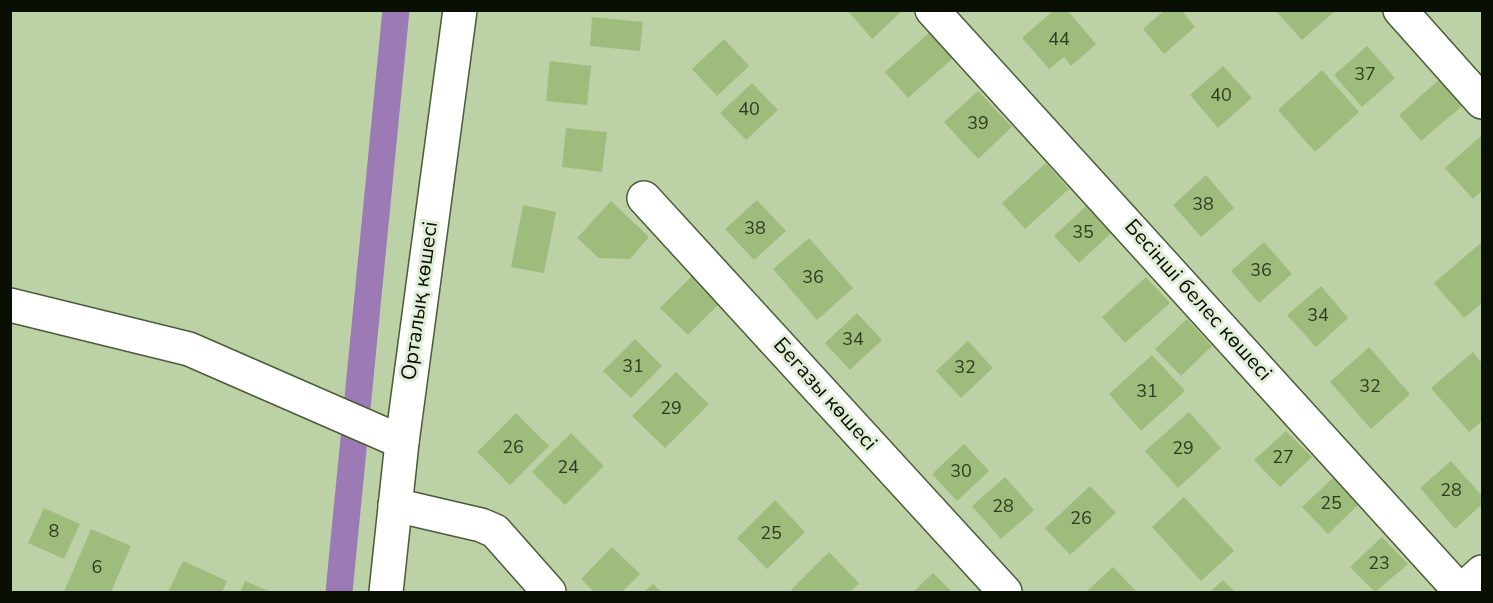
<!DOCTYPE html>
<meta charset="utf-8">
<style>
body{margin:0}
#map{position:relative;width:1493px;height:603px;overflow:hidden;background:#bcd1a6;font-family:"Nunito Sans",sans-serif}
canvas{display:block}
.frame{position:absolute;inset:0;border:12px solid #091003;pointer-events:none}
</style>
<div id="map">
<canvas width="1493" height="603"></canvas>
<div class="frame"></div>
</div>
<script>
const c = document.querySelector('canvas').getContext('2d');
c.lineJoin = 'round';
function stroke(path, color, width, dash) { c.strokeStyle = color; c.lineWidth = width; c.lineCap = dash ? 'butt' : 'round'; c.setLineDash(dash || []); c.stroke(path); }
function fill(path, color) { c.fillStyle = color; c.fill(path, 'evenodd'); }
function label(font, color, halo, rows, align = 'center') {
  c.font = font + ' "Nunito Sans",sans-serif'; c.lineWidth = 6; c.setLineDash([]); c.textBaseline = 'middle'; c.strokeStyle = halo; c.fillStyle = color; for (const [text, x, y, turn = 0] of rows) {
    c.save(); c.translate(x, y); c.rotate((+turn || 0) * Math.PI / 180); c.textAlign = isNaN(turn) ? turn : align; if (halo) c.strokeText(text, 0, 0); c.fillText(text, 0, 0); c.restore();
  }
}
stroke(new Path2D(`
 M339,592L396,10`), '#9c7ab6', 27);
fill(new Path2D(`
 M847,10H903L872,39Z
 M1054,10H1067L1096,44L1071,66L1064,57L1049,69L1022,38Z
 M1165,10H1181L1195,27L1164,54L1143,29Z
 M1275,10H1336L1302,40Z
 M592,17L643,22L640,51L590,46Z
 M930,32L953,58L908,98L885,72Z
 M724,39L749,66L717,96L692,69Z
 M1367,46L1395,78L1362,107L1334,75Z
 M550,61L591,66L587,105L546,101Z
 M1223,66L1252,98L1218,128L1190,95Z
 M1322,70L1359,112L1315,152L1278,110Z
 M1439,80L1462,106L1421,141L1399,115Z
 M752,83L778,110L746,140L720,113Z
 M978,91L1012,127L978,159L944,122Z
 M566,128L607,132L602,172L562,167Z
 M1482,135V191L1473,199L1445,168Z
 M1046,163L1069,189L1025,229L1002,203Z
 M1206,175L1234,208L1201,237L1173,205Z
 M757,200L786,231L754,260L725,229Z
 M611,201L649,237L630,259L599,258L577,238Z
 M523,205L556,212L544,273L511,267Z
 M1086,206L1111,233L1079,263L1054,236Z
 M809,238L853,288L817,320L773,269Z
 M1264,242L1292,274L1259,303L1231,271Z
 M1482,242V303L1464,318L1434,283Z
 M692,276L720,303L688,335L660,308Z
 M1146,277L1170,303L1125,343L1102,317Z
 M1321,286L1348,318L1316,347L1287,315Z
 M857,313L882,340L850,370L825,343Z
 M1187,319L1212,346L1181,376L1155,349Z
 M635,339L662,366L631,398L603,371Z
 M968,341L993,368L961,398L936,371Z
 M1369,347L1410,394L1371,429L1330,382Z
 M1473,352L1482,363V421L1469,432L1431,388Z
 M1152,355L1185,391L1141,431L1109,394Z
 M676,372L709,404L665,448L632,416Z
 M1189,412L1221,448L1178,488L1145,451Z
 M516,413L549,446L510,485L477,452Z
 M1286,431L1312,457L1280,487L1254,460Z
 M571,433L604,466L565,505L532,472Z
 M964,444L989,471L957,501L932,474Z
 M1451,461L1482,496V504L1455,529L1420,488Z
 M1005,477L1034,510L1001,539L972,506Z
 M1334,477L1359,504L1328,534L1302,507Z
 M1090,486L1116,513L1070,555L1045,528Z
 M1184,497L1234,551L1201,581L1152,527Z
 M775,500L805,532L767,569L737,538Z
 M44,508L80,524L64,559L28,543Z
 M91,529L131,546L111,592H64Z
 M1382,537L1408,564L1375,592L1350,567Z
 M612,547L640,574L622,592H594L581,579Z
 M829,552L859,583L850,592H793L791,590Z
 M183,561L227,581L222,592H168Z
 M1113,567L1137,592H1086Z
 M933,573L952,592H913Z
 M1223,580L1235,592H1210Z
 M245,581L271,592H240Z
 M653,584L661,592H644Z`), '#9ebd7c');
const minor = new Path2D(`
 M932,10L1461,592
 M1400,10L1482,102
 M644,198L1005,592
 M10,305L189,349L402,442
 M395,505L481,525L495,531L549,592
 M1460,592L1482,572`);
const major = new Path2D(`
 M386,592L402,442L460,10`);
stroke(minor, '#4a5c37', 36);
stroke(major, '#4a5c37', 36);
stroke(minor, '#fff', 33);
stroke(major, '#fff', 33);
label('18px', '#2e3b21', null, [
 ["44",1059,41],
 ["37",1365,76],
 ["40",1221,97],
 ["40",749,111],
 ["39",978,125],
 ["38",1203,206],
 ["38",755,230],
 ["35",1083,234],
 ["36",1261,272],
 ["36",813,279],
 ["34",1318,317],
 ["34",853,341],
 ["31",633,368],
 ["32",965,369],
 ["32",1370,388],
 ["31",1147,393],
 ["29",671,410],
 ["26",513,449],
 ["29",1183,450],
 ["27",1283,459],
 ["24",568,469],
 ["30",961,473],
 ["28",1451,492],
 ["25",1331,505],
 ["28",1003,508],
 ["26",1081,520],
 ["8",54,533],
 ["25",771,535],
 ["23",1379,565],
 ["6",97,569]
]);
label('21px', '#091003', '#e2edd8', [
 ["Орталық көшесі",421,301,-82],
 ["Бесінші белес көшесі",1197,301,48],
 ["Бегазы көшесі",824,395,48]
]);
</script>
